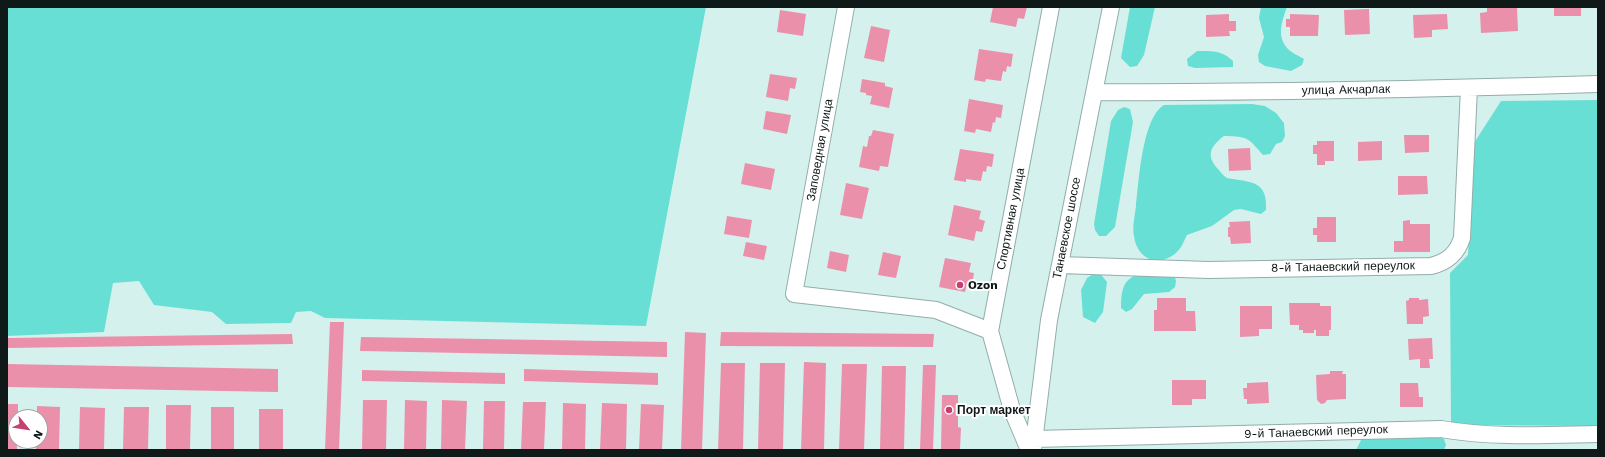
<!DOCTYPE html>
<meta charset="utf-8">
<style>
body{margin:0}
#map{position:relative;width:1605px;height:457px;overflow:hidden;background:#d5f1ed;font-family:"Work Sans",sans-serif}
canvas{display:block}
.frame{position:absolute;inset:0;border:8px solid #0f1918;pointer-events:none}
.north{position:absolute;left:8px;top:409px;width:40px;height:40px;box-sizing:border-box;background:#fff;border:1px solid #9fa3a3;border-radius:50%;rotate:120deg;font-size:11px;font-weight:700;line-height:16px;text-align:center;color:#0f1918}
.north::after{content:'';display:block;margin:auto;width:14px;height:18px;background:#c93e72;clip-path:polygon(50% 0,100% 100%,50% 72%,0 100%)}
</style>
<div id="map">
<canvas width="1605" height="457"></canvas>
<div class="frame"></div>
<div class="north">N</div>
</div>
<script>
const c = document.querySelector('canvas').getContext('2d');
c.lineJoin = 'round';
function fill(path, color) { c.fillStyle = color; c.fill(path, 'evenodd'); }
function stroke(path, color, width, dash) { c.strokeStyle = color; c.lineWidth = width; c.lineCap = dash ? 'butt' : 'round'; c.setLineDash(dash || []); c.stroke(path); }
function label(font, color, halo, rows, align = 'center') {
  c.font = font + ' "Work Sans",sans-serif'; c.lineWidth = 4; c.setLineDash([]); c.textBaseline = 'middle'; c.strokeStyle = halo; c.fillStyle = color; for (const [text, x, y, turn = 0] of rows) {
    c.save(); c.translate(x, y); c.rotate((+turn || 0) * Math.PI / 180); c.textAlign = isNaN(turn) ? turn : align; if (halo) c.strokeText(text, 0, 0); c.fillText(text, 0, 0); c.restore();
  }
}
fill(new Path2D(`
 M7,7H706L646,326L325,318L311,311L296,312L291,323L226,324L212,312L154,305L139,281L113,283L104,332L7,336Z
 M1130,7H1155L1144,55L1137,66L1130,67L1121,58Z
 M1261,7H1287C1282,21 1276,36 1288,49C1292,53 1299,56 1304,59L1302,65L1291,71L1265,66L1259,62L1258,55L1264,37L1259,18Z
 M1197,51C1211,51 1222,50 1233,61V67L1195,68L1188,66L1187,59Z
 M1598,100V426L1451,425L1450,273L1468,255L1474,143L1501,101Z
 M1252,104L1265,106L1276,113L1284,123L1285,136L1282,142L1276,144L1270,154L1263,155C1247,137 1249,137 1224,136C1211,146 1205,155 1218,169C1220,171 1223,176 1227,178C1230,179 1235,179 1239,180C1260,183 1267,188 1266,210L1261,214L1241,209L1234,210L1212,226L1187,235C1184,241 1181,249 1176,253C1158,268 1137,259 1134,236C1132,227 1135,215 1136,206C1139,181 1142,118 1164,105Z
 M1124,107L1130,109L1133,122L1115,227L1106,236H1099L1095,230L1094,224L1111,121L1118,110Z
 M1098,271L1107,282L1103,312L1095,323L1083,317L1081,290L1087,278Z
 M1174,274L1176,281L1175,287L1169,292L1144,294L1132,309L1126,312L1121,308C1121,302 1121,295 1123,289C1129,268 1157,274 1174,274Z
 M1432,434L1444,439L1446,445L1444,450H1356L1361,440L1373,435Z`), '#68dfd4');
fill(new Path2D(`
 M993,7H1027L1024,19L1018,18L1016,27L990,22Z
 M1508,7H1517L1518,31L1481,33L1480,13L1487,12V8Z
 M1554,7H1581V16H1554Z
 M1369,9L1370,34L1345,35L1344,10Z
 M780,10L806,14L803,36L777,32Z
 M1229,14V21H1236V31H1229L1230,36L1206,37V15Z
 M1290,14L1319,15L1318,36H1290V27H1286V19H1290Z
 M1447,14L1448,29L1432,30V37L1414,38L1413,15Z
 M871,26L890,30L884,62L864,58Z
 M979,49L1013,54L1011,67L1007,66L1006,72L1003,71L1001,81L986,79L985,82L974,80Z
 M770,74L797,78L795,89L790,88L788,101L766,97Z
 M862,79L885,83V86L893,88L889,108L870,104L872,96L866,95V93L860,92Z
 M969,99L1003,105L1001,118L996,117L995,123L993,122L991,132L976,129L975,133L964,131Z
 M766,111L791,115L787,134L763,129Z
 M873,130L894,134L888,167L880,166L879,171L859,167L863,146L867,147L869,136H871Z
 M1404,135H1429V152L1405,153Z
 M1317,141H1334V161H1325V165H1317V154H1313V145H1317Z
 M1382,141V160L1358,161V142Z
 M1250,148L1251,170L1229,171L1228,149Z
 M960,149L994,154L992,167L987,166L986,172L983,171L981,181L966,179V182L954,180Z
 M745,163L775,169L771,190L741,184Z
 M1398,176H1427L1428,194L1398,195Z
 M846,183L869,188L862,219L840,215Z
 M954,205L981,211L979,219L985,221L982,232L976,231L974,241L948,235Z
 M727,216L752,220L749,238L724,234Z
 M1317,217H1336V242H1317V235H1313V228H1317Z
 M1410,220V224H1430V252H1394V241H1403V221Z
 M1250,221L1251,243L1231,244L1230,237H1228V227H1230L1229,222Z
 M746,242L767,246L764,260L743,256Z
 M830,251L849,255L846,272L827,268Z
 M883,252L901,256L896,278L878,275Z
 M945,258L971,263L969,272L974,273L972,285L967,284L965,292L939,287Z
 M1157,298H1186V311H1195L1196,331H1154V310H1157Z
 M1409,298H1419V300L1428,299L1429,316L1423,317V324H1407L1406,301L1409,300Z
 M1289,303H1320V306H1331V330H1329V336H1316V330H1314V333H1303V330H1299V325H1290Z
 M1240,306H1272V329H1259V336L1240,337Z
 M330,322H344L339,450H325Z
 M685,332L706,333L702,450H681Z
 M721,332L934,334L933,347L720,346Z
 M292,334L293,344L7,348V338Z
 M361,337L667,342V357L360,351Z
 M1432,338L1433,359H1429L1430,368H1420V359L1409,360L1408,339Z
 M804,362L826,363L824,450H801Z
 M721,363H745L743,450H718Z
 M760,363H785L783,450H758Z
 M7,364L278,369V392L7,387Z
 M842,364H867L864,450H839Z
 M923,365H936L933,450H920Z
 M882,366H906L904,450H880Z
 M524,369L658,373V385L524,381Z
 M362,370L505,373V384L362,381Z
 M1330,371H1343L1342,374H1346V399L1327,400L1325,403L1321,404L1317,400L1316,375L1330,374Z
 M1172,380H1206V399H1192V405H1172Z
 M1268,382L1269,403L1247,404V399H1244L1243,388H1247V383Z
 M1400,383H1418L1419,397H1423V407H1400Z
 M942,395H958V427L961,428L960,450H941Z
 M363,400H387L386,450H362Z
 M405,400L427,401L426,450H404Z
 M442,400L467,401L465,450H441Z
 M484,401H505L504,450H483Z
 M523,402H546L544,450H521Z
 M563,403L586,404L585,450H562Z
 M602,403L627,404L626,450H600Z
 M7,404H18V417H16L17,450H7Z
 M641,404L664,405L662,450H639Z
 M166,405H191L190,450H166Z
 M37,406L60,407L59,450H36V441H40V417H37Z
 M80,407L105,408L104,450H79Z
 M124,407H149L148,450H123Z
 M211,407H234V450H211Z
 M259,409H283V450H259Z`), '#eb90aa');
const minor = new Path2D(`
 M846,7L794,294L936,310L990,331
 M1095,92C1262,93 1430,89 1598,84
 M1060,265L1209,270L1431,266C1447,262 1457,254 1462,238L1469,88
 M1034,439L1441,429C1493,438 1546,435 1598,434
 M1029,450L1012,410L990,331L1051,7
 M1033,450L1049,320L1111,7`);
stroke(minor, '#92adaa', 18);
stroke(minor, '#fff', 16);
for (const [x, y, r, color] of [
 [960,285,4,"#c93e72"],
 [949,410,4,"#c93e72"]
]) { const dot = new Path2D(); dot.arc(x, y, r, 0, 2 * Math.PI); c.fillStyle = color; c.fill(dot); stroke(dot, '#fff', 1.5); }
label('12px', '#0f1918', '#fff', [
 ["улица Акчарлак",1346,90,-1],
 ["Заповедная улица",820,150,-80],
 ["Спортивная улица",1011,219,-79],
 ["Танаевское шоссе",1067,228,-79],
 ["8-й Танаевский переулок",1343,267,-1],
 ["9-й Танаевский переулок",1316,432,-2]
]);
label('bold 12px', '#0f1918', '#fff', [
 ["Ozon",968,285],
 ["Порт маркет",957,410]
], 'left');
</script>
